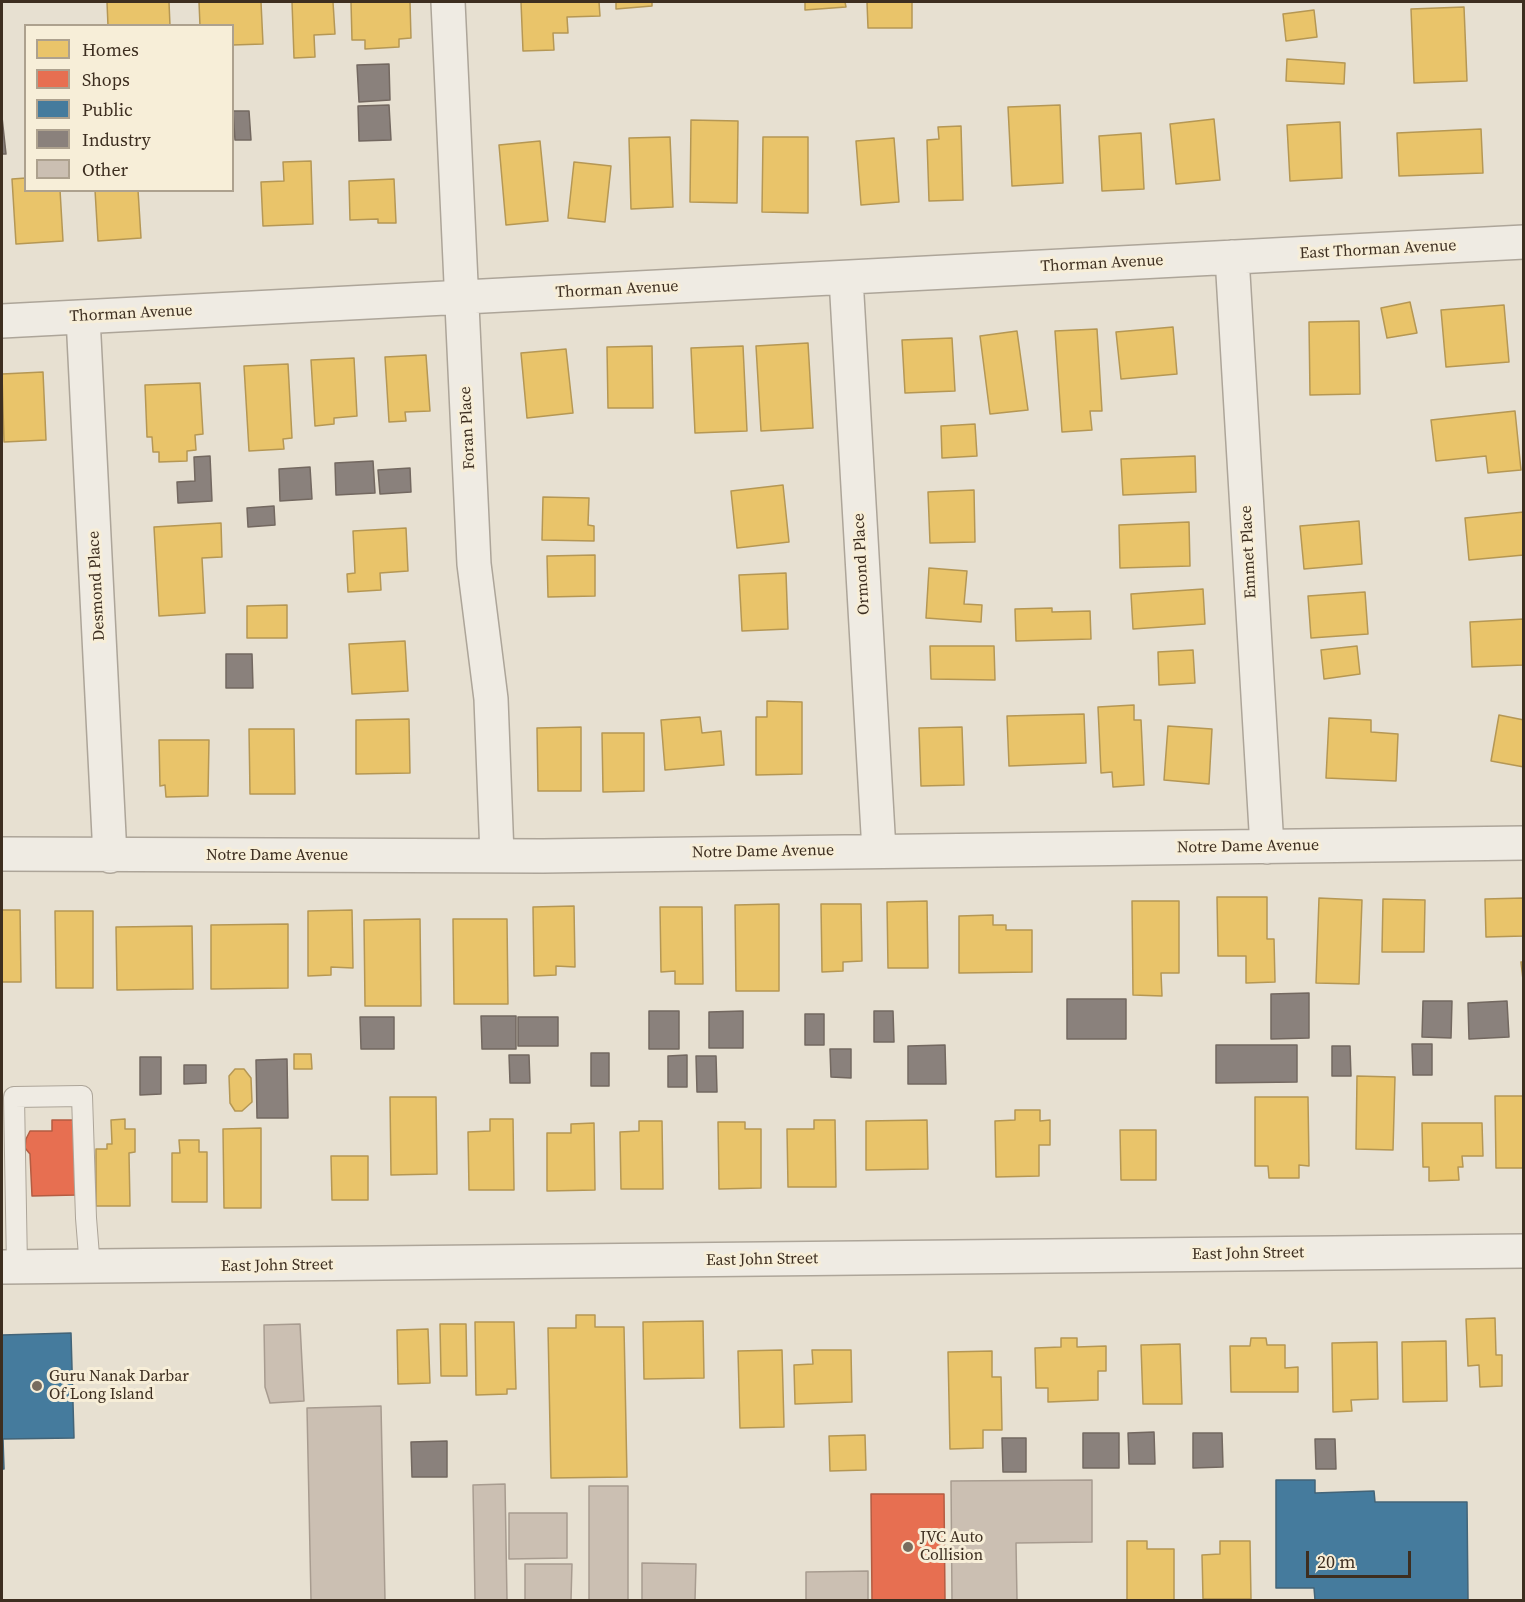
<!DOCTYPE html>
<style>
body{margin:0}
#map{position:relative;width:1525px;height:1602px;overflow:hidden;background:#e7e0d1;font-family:"Source Serif 4",serif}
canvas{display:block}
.frame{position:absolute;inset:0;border:3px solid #3d2e20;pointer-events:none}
.legend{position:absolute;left:24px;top:24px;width:210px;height:168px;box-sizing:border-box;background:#f7eed8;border:2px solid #ada18e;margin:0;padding:8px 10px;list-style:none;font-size:18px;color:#3d2e20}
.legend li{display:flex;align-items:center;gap:12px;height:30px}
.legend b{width:30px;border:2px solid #ada18e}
.scale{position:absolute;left:1306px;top:1551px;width:105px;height:27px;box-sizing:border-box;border:3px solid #3d2e20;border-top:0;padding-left:8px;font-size:18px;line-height:21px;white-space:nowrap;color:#3d2e20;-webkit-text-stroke:4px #f7eed8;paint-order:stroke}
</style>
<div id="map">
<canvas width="1525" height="1602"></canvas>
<div class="frame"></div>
<ul class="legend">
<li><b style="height:16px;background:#e9c46a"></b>Homes</li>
<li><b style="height:16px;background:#e76f51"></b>Shops</li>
<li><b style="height:16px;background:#457b9d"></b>Public</li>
<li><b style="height:16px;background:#8a817c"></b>Industry</li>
<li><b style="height:16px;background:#cbbfb2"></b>Other</li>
</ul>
<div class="scale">20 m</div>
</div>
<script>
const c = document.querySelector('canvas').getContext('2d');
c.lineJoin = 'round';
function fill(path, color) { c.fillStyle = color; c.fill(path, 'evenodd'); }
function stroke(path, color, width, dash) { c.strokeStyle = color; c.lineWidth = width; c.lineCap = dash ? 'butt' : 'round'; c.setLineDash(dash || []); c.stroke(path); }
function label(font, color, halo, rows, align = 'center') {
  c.font = font + ' "Source Serif 4",serif'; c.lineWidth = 6; c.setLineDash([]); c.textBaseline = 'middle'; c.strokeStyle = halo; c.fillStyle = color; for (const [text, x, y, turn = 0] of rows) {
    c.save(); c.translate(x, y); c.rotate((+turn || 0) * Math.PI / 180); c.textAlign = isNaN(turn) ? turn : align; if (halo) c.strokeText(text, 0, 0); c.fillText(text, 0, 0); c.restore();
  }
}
const homes = new Path2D(`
 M107,2H169L170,26H108Z
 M199,2H261L263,44L232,45V26H200Z
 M292,2H333L335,34L314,35L315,57L294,58Z
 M351,2H410L411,38L399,39V47L365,49V40H352Z
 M521,2H599L600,16L567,17L568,33H553L554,50L523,51Z
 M616,2H652V6L616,9Z
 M805,2H845L846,7L805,10Z
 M867,2H912V28H868Z
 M1464,7L1467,81L1414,83L1411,9Z
 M1314,10L1317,37L1286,41L1283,14Z
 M1287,59L1345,63L1344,84L1286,81Z
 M1060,105L1063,183L1012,186L1008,107Z
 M1214,119L1220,180L1176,184L1170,124Z
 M691,120L738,121L737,203L690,202Z
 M1340,122L1342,178L1290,181L1287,125Z
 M961,126L963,200L929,201L927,140L939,139L938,127Z
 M1481,129L1483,173L1399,176L1397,133Z
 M1141,133L1144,189L1102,191L1099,136Z
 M670,137L673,207L631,209L629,138Z
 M763,137H808V213L762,212Z
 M894,138L899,202L861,205L856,141Z
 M540,141L548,221L506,225L499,145Z
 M311,161L313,224L263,226L261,182L284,181L283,162Z
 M574,162L611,166L605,222L568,218Z
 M26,178V190H60L63,241L16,244L12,179Z
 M394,179L396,223H378V219L350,220L349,181Z
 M95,190H138L141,238L98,241Z
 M1410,302L1417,333L1387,338L1381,308Z
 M1504,305L1509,362L1446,367L1441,310Z
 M1359,321L1360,394L1310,395L1309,322Z
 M1173,327L1177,374L1121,379L1116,332Z
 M1097,329L1102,411H1090L1092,430L1062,432L1055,331Z
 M1017,331L1028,410L990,414L980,336Z
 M952,338L955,391L905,393L902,340Z
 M808,343L813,428L761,431L756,346Z
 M652,346L653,408H608L607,347Z
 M743,346L747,431L695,433L691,348Z
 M566,349L573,413L527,418L521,353Z
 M426,355L430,411L405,412L406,421L389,422L385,357Z
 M354,358L357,416L334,418V424L315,426L311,360Z
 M288,364L292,438L283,439L284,449L249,451L244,366Z
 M43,372L46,440L4,442L2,374Z
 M200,383L203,434L195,435L196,450L187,451V461L159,462V452H153L152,437H147L145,385Z
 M1515,411L1521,470L1488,473L1486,456L1436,461L1431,420Z
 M975,424L977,456L942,458L941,426Z
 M1195,456L1196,492L1123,495L1121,459Z
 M783,485L789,542L737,548L731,491Z
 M974,490L975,542L930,543L928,492Z
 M543,497L589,498L588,525L594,526V541L542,540Z
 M1524,512V555L1469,560L1465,518Z
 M1359,521L1362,564L1304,569L1300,526Z
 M1189,522L1190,566L1120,568L1119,525Z
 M221,523L222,557L202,558L205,613L159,616L154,527Z
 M406,528L408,571L380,573L381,590L348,592L347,574L355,573L353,531Z
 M595,555V596L548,597L547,556Z
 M929,568L967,571L964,604L982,605L981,622L926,618Z
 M786,573L788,629L742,631L739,575Z
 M1203,589L1205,624L1133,629L1131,594Z
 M1365,592L1368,634L1311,638L1308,596Z
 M287,605V638H247V606Z
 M1052,608V612L1090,611L1091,639L1016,641L1015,609Z
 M1524,619V665L1472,667L1470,622Z
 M405,641L408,691L352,694L349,644Z
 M930,646H994L995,680L931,679Z
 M1357,646L1360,674L1324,679L1321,650Z
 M1193,650L1195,683L1159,685L1158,652Z
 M767,701L802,702V774L756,775V717H767Z
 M1134,705V720H1141L1144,785L1113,787L1112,772L1101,773L1098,707Z
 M1084,714L1086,763L1009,766L1007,716Z
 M1499,715L1524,720V767L1491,761Z
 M700,717L702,733L721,731L724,765L665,770L661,720Z
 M1329,718L1371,720V732L1398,734L1396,781L1326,778Z
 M409,719L410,773L356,774V720Z
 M1168,726L1212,729L1209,784L1164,780Z
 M581,727V791H538L537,728Z
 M962,727L964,785L921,786L919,728Z
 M249,729H294L295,794H250Z
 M602,733H644V791L603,792Z
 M159,740H209L208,796L166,797L165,785L160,786Z
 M1217,897H1267V939H1274L1275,982L1246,983V956H1218Z
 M1319,898L1362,900L1359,984L1316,983Z
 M1524,898V936L1486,937L1485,899Z
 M1383,899L1425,900L1424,952H1382Z
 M927,901L928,968H888L887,902Z
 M1132,901H1179V973H1161L1162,996L1133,995Z
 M779,904V991H736L735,905Z
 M821,904H861L862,961L843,962V971L822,972Z
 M574,906L575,967L556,966V975L534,976L533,907Z
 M660,907H702L703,984H675V971L661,972Z
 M2,910H20L21,982H2Z
 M352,910L353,968L331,967V975L308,976V911Z
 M55,911H93V988H56Z
 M993,915V925H1006V930H1032V972L959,973V916Z
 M420,919L421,1006H365L364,920Z
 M453,919H507L508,1004H454Z
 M288,924V988L211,989V925Z
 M192,926L193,989L117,990L116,927Z
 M1521,962H1524V989Z
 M294,1054H311L312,1069H294Z
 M235,1069H244L251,1078L252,1102L242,1111H235L230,1103L229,1076Z
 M1357,1076L1395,1077L1393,1150L1356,1149Z
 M1495,1096H1524V1168H1496Z
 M390,1097H436L437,1174L391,1175Z
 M1255,1097H1308L1309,1166L1299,1165V1178H1269L1268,1166H1255Z
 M1015,1110H1040V1121L1050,1120V1145H1039V1176L996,1177L995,1121L1015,1120Z
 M125,1119V1129H135V1152L129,1153L130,1206H96V1149H107V1144H112L111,1120Z
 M490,1119H513L514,1190H469L468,1132L490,1131Z
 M814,1120H835L836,1187H788L787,1129H814Z
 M927,1120L928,1169L866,1170V1121Z
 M639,1121H662L663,1189H621L620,1132L639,1131Z
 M718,1122H745V1129H761V1188L719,1189Z
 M594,1123L595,1190L547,1191V1133H571V1124Z
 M1422,1123H1482L1483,1156H1462L1463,1167H1458L1459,1180L1429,1181V1167H1423Z
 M261,1128V1208H224L223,1129Z
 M1120,1130H1156V1180H1121Z
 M179,1140H199V1152H207V1202H172V1153H180Z
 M331,1156H368V1200H332Z
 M576,1315H595V1327H624L627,1477L551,1478L548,1328H576Z
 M1495,1318L1496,1355H1502V1386L1480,1387L1479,1365L1468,1366L1466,1319Z
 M703,1321L704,1378L644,1379L643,1322Z
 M475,1322H514L516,1389H507V1394L476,1395Z
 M440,1324H466L467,1376H441Z
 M428,1329L430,1383L398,1384L397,1330Z
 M1061,1338H1077V1347L1106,1346V1371H1098V1400L1048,1402V1388H1036L1035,1348L1061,1347Z
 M1251,1338H1266L1267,1345H1285V1368L1298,1367V1392H1231L1230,1346H1250Z
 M1446,1341L1447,1401L1403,1402L1402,1342Z
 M1377,1342L1378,1399L1351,1400L1352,1411L1333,1412L1332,1343Z
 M1180,1344L1182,1404H1143L1141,1345Z
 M782,1350L784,1427L740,1428L738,1351Z
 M812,1350H851L852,1402L795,1404L794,1365L813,1364Z
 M992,1351V1377H1001L1002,1430H983V1448L950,1449L948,1352Z
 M865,1435L866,1470L830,1471L829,1436Z
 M1127,1541H1147V1549H1174V1600H1127Z
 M1220,1541H1250L1251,1599H1203L1202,1555L1220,1554Z`);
fill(homes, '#e9c46a');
stroke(homes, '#b59754', 1.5);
const shops = new Path2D(`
 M52,1120H75L77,1195L32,1196L30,1154L25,1148L26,1139L30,1131H52Z
 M871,1494H944L945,1600H872Z`);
fill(shops, '#e76f51');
stroke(shops, '#b45c42', 1.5);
const public = new Path2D(`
 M71,1333L74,1438L3,1439L4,1469H2V1335Z
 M1276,1480H1315V1493L1374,1491L1375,1502H1467L1468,1600H1315L1314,1588H1276Z`);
fill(public, '#457b9d');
stroke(public, '#436478', 1.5);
const industry = new Path2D(`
 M389,64L390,100L359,102L357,65Z
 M389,105L391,140L359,141L358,106Z
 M233,111H249L251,140H235Z
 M2,117L6,154H2Z
 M210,456L212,501L178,503L177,482L195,481L194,457Z
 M373,461L375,493L336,495L335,463Z
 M310,467L312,499L280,501L279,469Z
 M410,468L411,492L380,494L378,470Z
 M274,506L275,525L248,527L247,508Z
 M226,654H252L253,688H226Z
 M1309,993V1038L1271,1039V994Z
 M1067,999H1126V1039H1067Z
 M1423,1001H1452L1451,1038L1422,1037Z
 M1507,1001L1509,1037L1469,1039L1468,1003Z
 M649,1011H679V1049H649Z
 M743,1011V1048H709V1012Z
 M874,1011H893L894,1042H874Z
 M805,1014H824V1045H805Z
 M481,1016H516V1049H482Z
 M360,1017H394V1049H361Z
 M518,1017H558V1046H518Z
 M1412,1044H1432V1075H1413Z
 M945,1045L946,1084H908V1046Z
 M1216,1045H1297V1082L1216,1083Z
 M1332,1046H1350L1351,1076H1332Z
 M830,1049H851V1078L831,1077Z
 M591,1053H609V1086H591Z
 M509,1055H529L530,1083H510Z
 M687,1055V1087H668V1056Z
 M696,1056H716L717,1092H697Z
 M140,1057H161V1094L140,1095Z
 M287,1059L288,1118H257L256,1060Z
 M184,1065H206V1083L184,1084Z
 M1154,1432L1155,1464H1129L1128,1433Z
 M1083,1433H1119V1468H1083Z
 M1193,1433H1222L1223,1467L1193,1468Z
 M1002,1438H1026V1472H1003Z
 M1315,1439H1335L1336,1469H1316Z
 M447,1441V1477H412L411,1442Z`);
fill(industry, '#8a817c');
stroke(industry, '#736860', 1.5);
const building = new Path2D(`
 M300,1324L304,1401L270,1403L265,1387L264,1325Z
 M381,1406L385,1600H311L307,1408Z
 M1092,1480V1542L1016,1543L1017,1600H952L951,1481Z
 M505,1484L507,1600H475L473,1485Z
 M589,1486H628V1600H589Z
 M509,1513H567V1558L509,1559Z
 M642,1563L696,1564L695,1600H642Z
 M525,1564H572L571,1600H525Z
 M868,1571V1600H806V1572Z`);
fill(building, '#cbbfb2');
stroke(building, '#a89c90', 1.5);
const lane = new Path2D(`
 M17,1267L14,1097L82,1096L86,1218L90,1268`);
const street = new Path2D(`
 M448,2L474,564L491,699L497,855
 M1232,257L1267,847
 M846,278L879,851
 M83,317L110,856
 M2,321L1524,242
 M2,854L543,856L1524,843
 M2,1267L1524,1251`);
stroke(lane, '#ada599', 22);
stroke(street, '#ada599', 36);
stroke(lane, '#efebe3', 20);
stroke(street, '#efebe3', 33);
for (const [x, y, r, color] of [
 [37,1386,6,"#786c5e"],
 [908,1547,6,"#786c5e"]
]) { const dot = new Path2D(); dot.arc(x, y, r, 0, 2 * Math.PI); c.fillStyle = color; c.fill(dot); stroke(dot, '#f7eed8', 2); }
label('16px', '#3d2e20', '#f7eed8', [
 ["East Thorman Avenue",1378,250,-3],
 ["Thorman Avenue",1102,264,-3],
 ["Thorman Avenue",617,290,-3],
 ["Thorman Avenue",131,314,-3],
 ["Foran Place",468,428,-93],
 ["Emmet Place",1249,552,-93],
 ["Ormond Place",862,564,-93],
 ["Desmond Place",97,586,-93],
 ["Notre Dame Avenue",1248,847,-1],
 ["Notre Dame Avenue",763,852,-1],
 ["Notre Dame Avenue",277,856],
 ["East John Street",1248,1254,-1],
 ["East John Street",762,1260,-1],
 ["East John Street",277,1266,-1]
]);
label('16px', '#3d2e20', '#f7eed8', [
 ["Guru Nanak Darbar",49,1377],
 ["Of Long Island",49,1395],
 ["JVC Auto",920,1538],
 ["Collision",920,1556]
], 'left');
</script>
